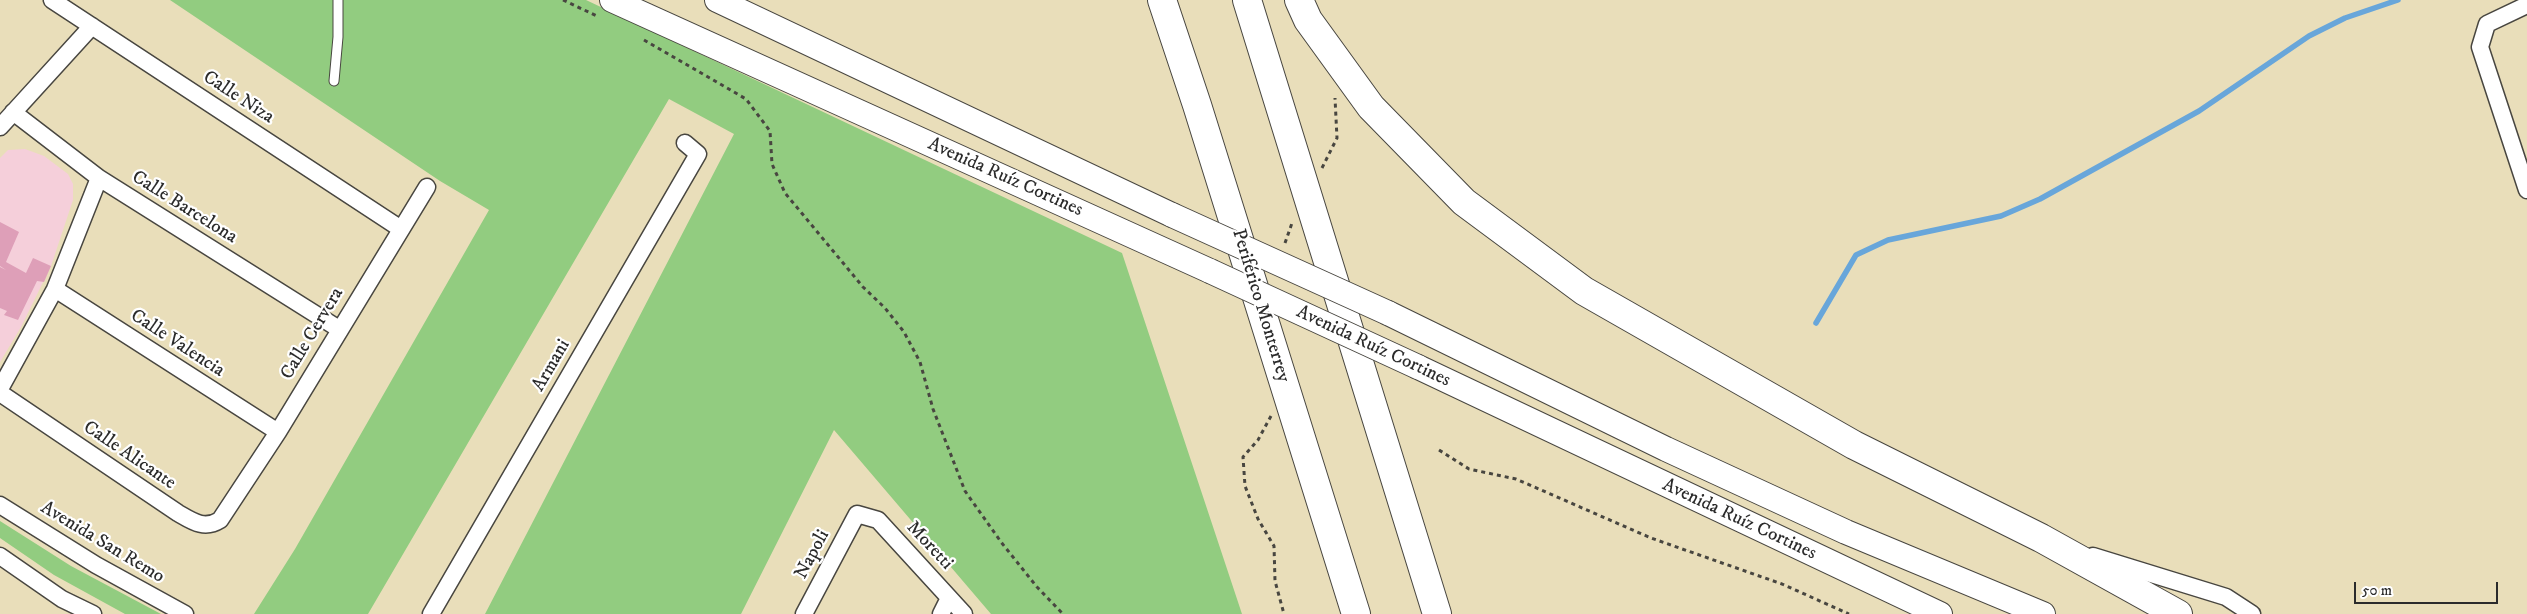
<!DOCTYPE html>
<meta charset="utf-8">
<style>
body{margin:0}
#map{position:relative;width:2527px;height:614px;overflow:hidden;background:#e9deba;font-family:"IM FELL DW Pica",serif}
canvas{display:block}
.scale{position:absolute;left:2354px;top:582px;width:144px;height:22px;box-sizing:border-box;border:2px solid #2b2b2b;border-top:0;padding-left:6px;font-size:15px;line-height:18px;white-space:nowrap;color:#2b2b2b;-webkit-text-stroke:4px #fff;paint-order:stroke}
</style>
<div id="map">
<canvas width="2527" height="614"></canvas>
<div class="scale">50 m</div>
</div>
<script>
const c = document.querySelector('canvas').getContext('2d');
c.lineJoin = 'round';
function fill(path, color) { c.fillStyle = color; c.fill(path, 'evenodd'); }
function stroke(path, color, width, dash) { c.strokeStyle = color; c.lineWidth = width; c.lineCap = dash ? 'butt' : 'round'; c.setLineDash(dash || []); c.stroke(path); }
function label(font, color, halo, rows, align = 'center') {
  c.font = font + ' "IM FELL DW Pica",serif'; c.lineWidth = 4.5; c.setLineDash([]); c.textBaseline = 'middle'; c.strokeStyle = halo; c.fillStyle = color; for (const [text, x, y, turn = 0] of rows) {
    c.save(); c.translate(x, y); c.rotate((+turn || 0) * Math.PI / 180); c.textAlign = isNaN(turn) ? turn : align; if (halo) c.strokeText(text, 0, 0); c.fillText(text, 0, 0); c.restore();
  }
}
fill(new Path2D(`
 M25,149L44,156L68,174L73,184V200L51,266L21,327L0,362V158L8,150Z`), '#f5cfda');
fill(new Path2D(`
 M170,0H586L1122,253L1242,614H991L834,430L741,614H485L734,134L669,99L368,614H254L295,549L489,210L440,181Z
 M0,521L71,566L161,614H125L54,575L0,538Z`), '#92cc80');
stroke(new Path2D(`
 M1816,323L1856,255L1888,240L2001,216L2040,199L2199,111L2309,36L2345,18L2398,0`), '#68a6da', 5.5);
fill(new Path2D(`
 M0,222L19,232L6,262L26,273L33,258L51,266L44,282L37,281L18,320L4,315L7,311L0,308V267L6,270L0,266Z`), '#de9fb8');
const service = new Path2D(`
 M334,81L338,37V0`);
const minor = new Path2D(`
 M52,0L401,229
 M2527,5L2487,24L2480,47L2527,190
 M13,112L99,178L339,329
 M0,127L92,26
 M55,289L278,432
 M0,389L55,289L99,178
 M0,393L178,513C192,521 204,530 220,520L278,432L427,187
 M0,505L96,565L185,614
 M0,556L62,599L93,614
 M2093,556L2226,597L2252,614
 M431,614L698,154L685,143
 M804,614L857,514L878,520L964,614
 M941,614L949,598`);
const secondary = new Path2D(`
 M612,0L1210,271
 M717,0L1172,215
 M1388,313L1666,449L1846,532L2043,614
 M1418,367L1940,614`);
const motorway = new Path2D(`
 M1162,0L1197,105L1356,614
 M1247,0L1437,614
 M1299,0L1308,20L1371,107L1464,202L1584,291L1854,445L2041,538L2178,614`);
stroke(service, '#484640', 11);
stroke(minor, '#484640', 19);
stroke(secondary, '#484640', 26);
stroke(motorway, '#484640', 30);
stroke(new Path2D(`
 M563,0L599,17
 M644,40L746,99L770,131L772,164L785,193L863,287L885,308L904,332L920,362L933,409L965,491L1001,542L1037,587L1063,614
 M1322,168L1337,138L1335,98
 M1285,243L1292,223
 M1271,416L1258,440L1243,457L1245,486L1258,519L1274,546L1275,581L1284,614
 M1439,450L1469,469L1516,479L1651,538L1782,584L1849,614`), '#484640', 3, [4, 4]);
stroke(service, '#fff', 9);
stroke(minor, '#fff', 16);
stroke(secondary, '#fff', 24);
stroke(motorway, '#fff', 28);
const secondaryBridge = new Path2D(`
 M1172,215L1388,313
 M1210,271L1418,367`);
stroke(secondaryBridge, '#484640', 26, []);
stroke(secondaryBridge, '#fff', 24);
label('19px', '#2b2b2b', '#fff', [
 ["Calle Niza",238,98,33],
 ["Avenida Ruíz Cortines",1005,178,24],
 ["Calle Barcelona",184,208,32],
 ["Periférico Monterrey",1260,306,73],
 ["Calle Cervera",313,334,-59],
 ["Calle Valencia",177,344,33],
 ["Avenida Ruíz Cortines",1373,347,25],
 ["Armani",552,366,-60],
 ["Calle Alicante",129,456,34],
 ["Avenida Ruíz Cortines",1739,520,25],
 ["Avenida San Remo",102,543,31],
 ["Moretti",929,546,47],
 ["Napoli",813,555,-62]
]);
</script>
